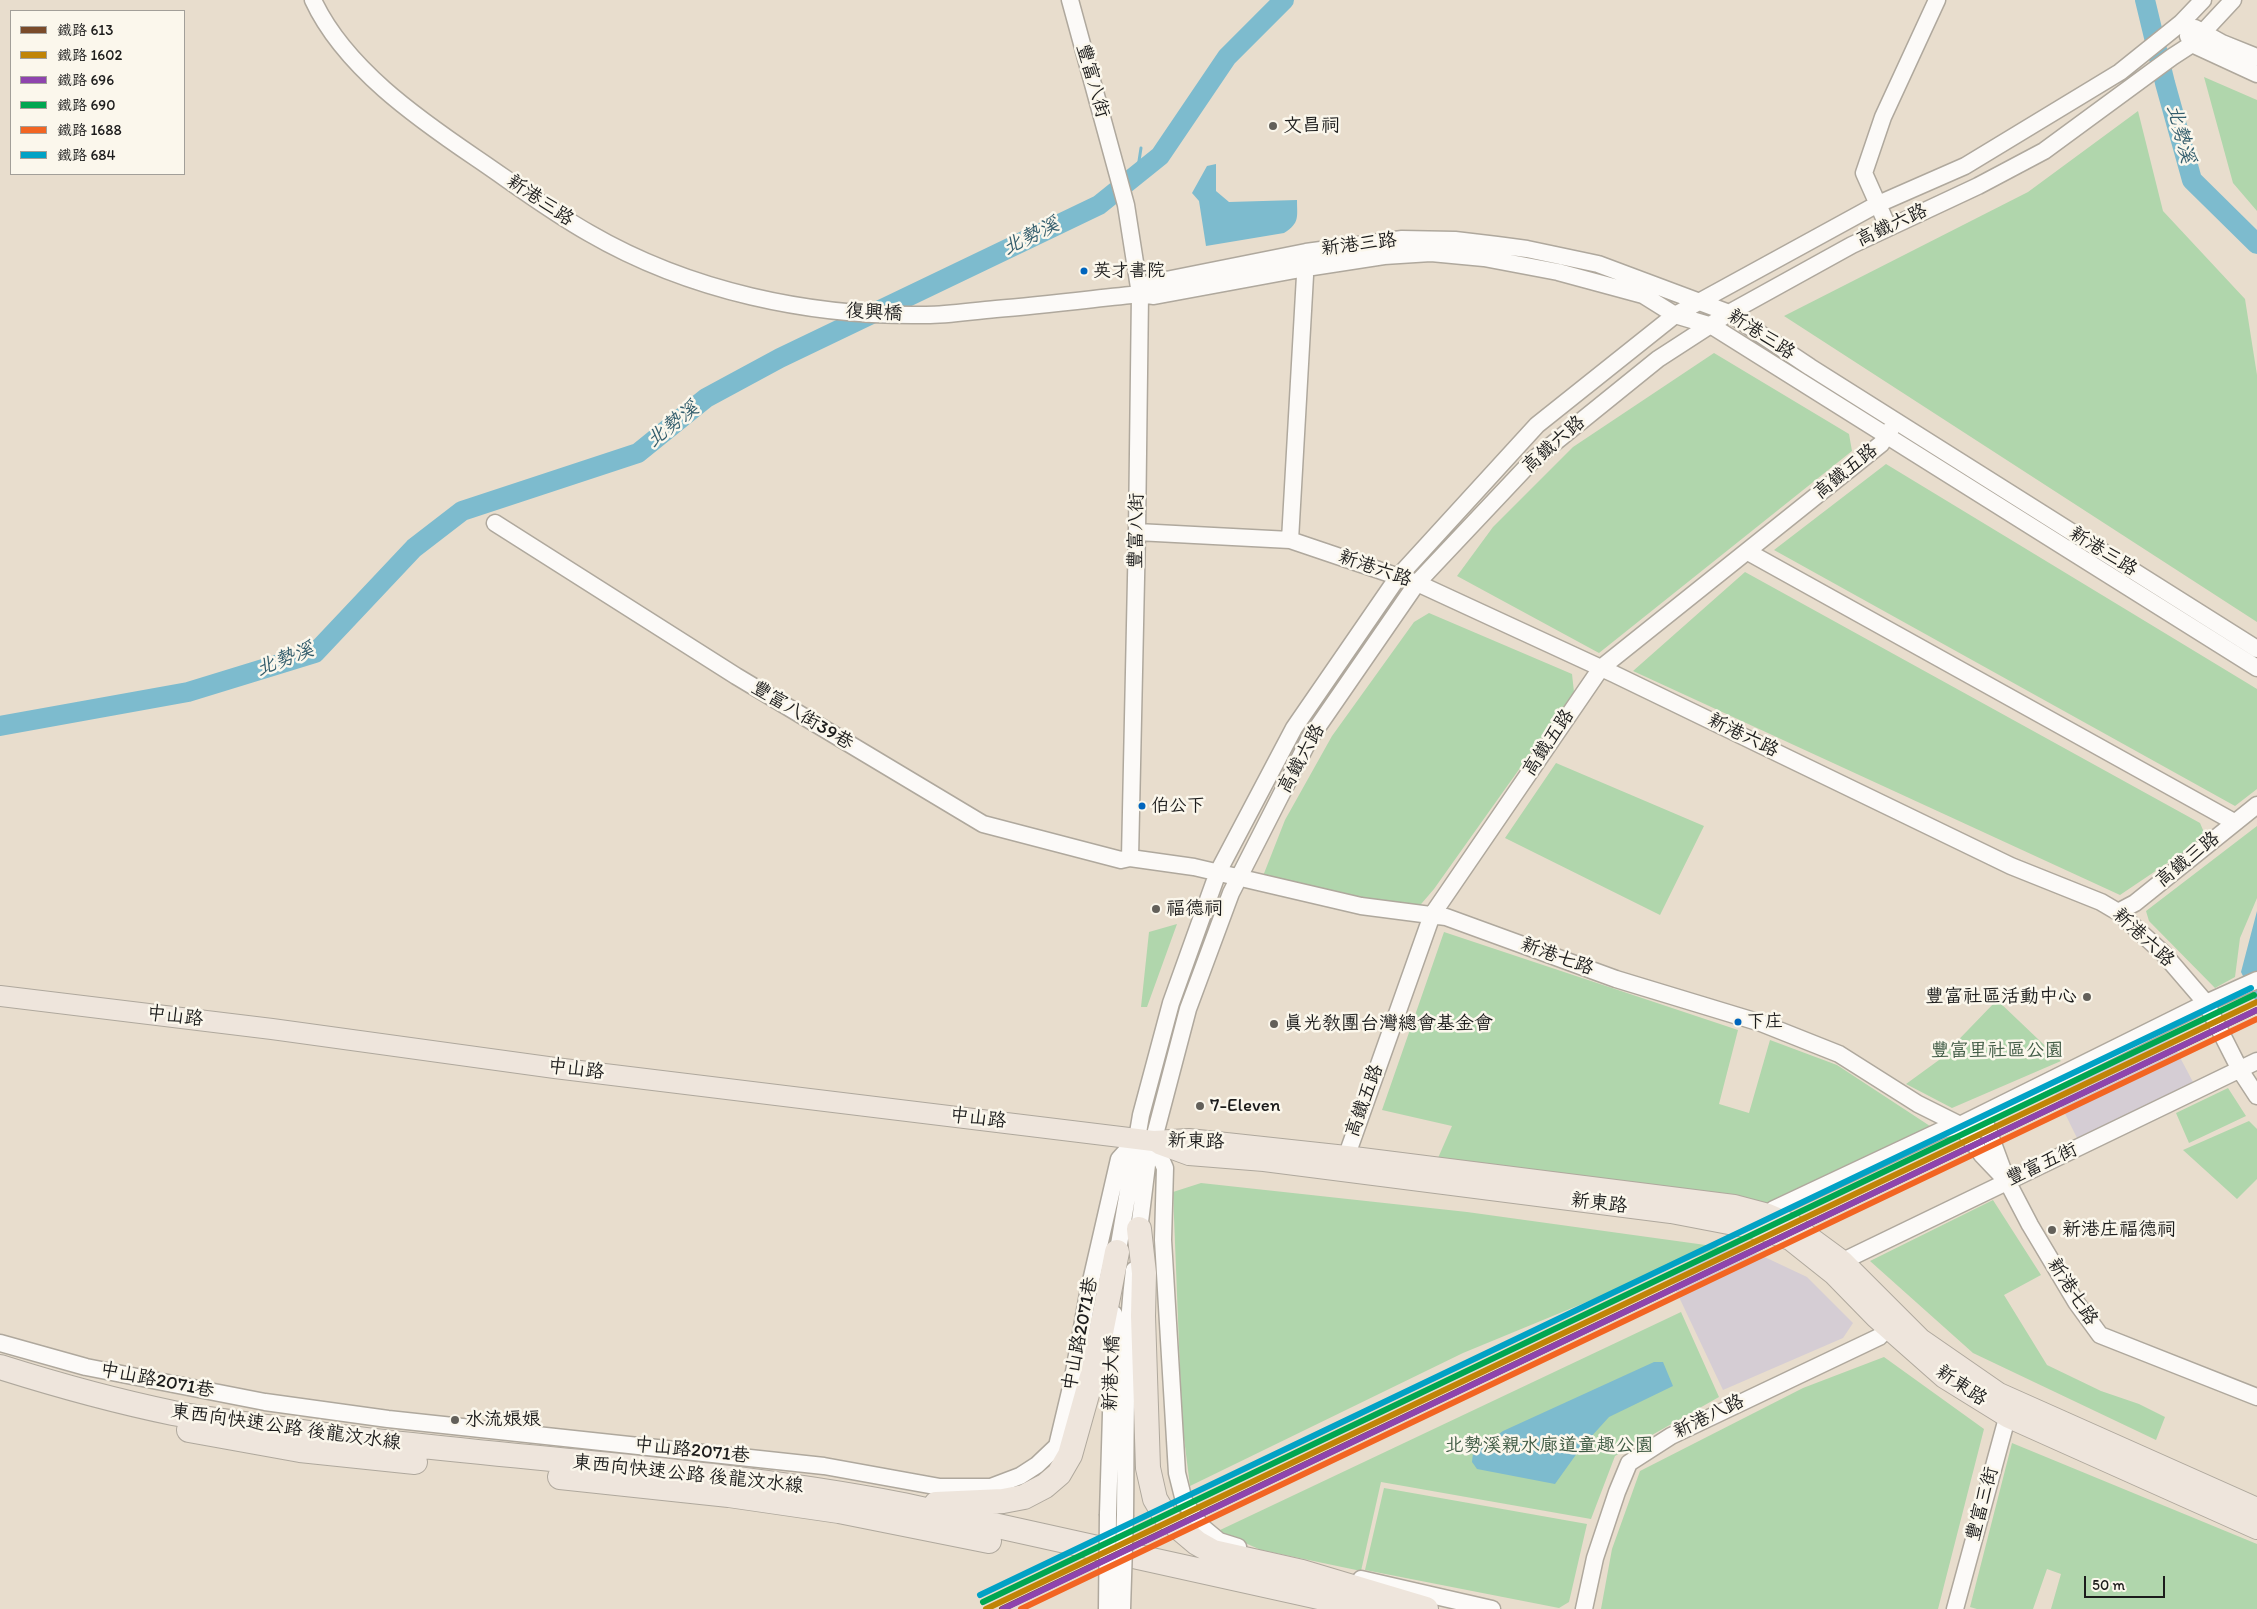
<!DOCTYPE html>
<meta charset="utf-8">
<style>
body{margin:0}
#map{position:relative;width:2257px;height:1609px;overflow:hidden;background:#e8ddcd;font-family:Itim,"LXGW WenKai TC",sans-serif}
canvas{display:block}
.legend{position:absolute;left:10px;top:10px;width:175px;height:165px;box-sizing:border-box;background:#fbf7ec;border:1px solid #a29f99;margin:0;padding:6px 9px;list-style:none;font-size:15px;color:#1c1c1c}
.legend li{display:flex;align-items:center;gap:10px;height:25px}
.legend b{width:25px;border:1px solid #a29f99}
.scale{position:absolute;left:2084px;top:1576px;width:81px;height:22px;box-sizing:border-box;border:2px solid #1c1c1c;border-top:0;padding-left:6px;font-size:15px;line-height:18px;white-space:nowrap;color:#1c1c1c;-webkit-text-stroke:4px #fbf7ec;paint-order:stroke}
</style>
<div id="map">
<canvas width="2257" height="1609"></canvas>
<ul class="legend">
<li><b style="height:6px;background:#7a4b2a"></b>鐵路 613</li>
<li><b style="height:6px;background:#c08407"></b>鐵路 1602</li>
<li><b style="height:6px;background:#8e44ad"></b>鐵路 696</li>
<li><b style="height:6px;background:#00a651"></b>鐵路 690</li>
<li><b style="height:6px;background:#f26522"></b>鐵路 1688</li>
<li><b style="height:6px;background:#01a2c5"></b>鐵路 684</li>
</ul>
<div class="scale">50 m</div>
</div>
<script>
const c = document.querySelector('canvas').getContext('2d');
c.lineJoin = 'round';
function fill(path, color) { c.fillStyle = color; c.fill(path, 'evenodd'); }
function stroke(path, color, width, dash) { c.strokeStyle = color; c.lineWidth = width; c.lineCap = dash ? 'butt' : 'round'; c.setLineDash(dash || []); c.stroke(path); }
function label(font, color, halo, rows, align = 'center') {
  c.font = font + ' Itim,"LXGW WenKai TC",sans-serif'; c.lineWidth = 5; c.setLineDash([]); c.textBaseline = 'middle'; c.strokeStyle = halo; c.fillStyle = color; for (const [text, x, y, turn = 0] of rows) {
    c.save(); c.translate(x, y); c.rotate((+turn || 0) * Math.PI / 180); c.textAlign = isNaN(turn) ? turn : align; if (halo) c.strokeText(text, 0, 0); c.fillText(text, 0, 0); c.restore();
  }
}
fill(new Path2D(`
 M2165,1029L2193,1082L2078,1140L2051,1085Z
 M1737,1244L1807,1277L1853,1323L1843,1338L1723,1390L1669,1276Z`), '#d5cdd4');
fill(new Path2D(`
 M2204,77L2257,100V211L2233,183Z
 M2138,111L2163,211L2245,299L2257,375V622L1784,316L2028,192Z
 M1714,353L1849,434L1852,451L1599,653L1457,576L1493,527L1573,447Z
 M1886,464L2257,689V789L2235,806L1774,550Z
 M1745,572L2200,823L2206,837L2120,895L1633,671Z
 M1429,613L1572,674L1574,692L1434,889L1416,910L1291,885L1263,876L1285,820L1332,736L1414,622Z
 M1556,763L1704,826L1660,915L1505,838Z
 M2257,826V898L2240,938L2235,977L2215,988L2149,921L2146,911Z
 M1177,924L1147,1007H1141L1149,932Z
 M1444,932L1738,1030L1719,1104L1749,1113L1770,1040L1837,1065L1933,1128L1768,1203L1664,1186L1438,1158L1452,1126L1382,1110Z
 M1997,1000L2061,1061L1952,1108L1906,1084L1939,1060Z
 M2228,1088L2246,1116L2189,1143L2176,1113Z
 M2249,1121L2257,1129V1179L2237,1199L2183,1150Z
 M1201,1183L1467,1212L1720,1247L1463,1353L1190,1486L1182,1422L1173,1192Z
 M1993,1200L2041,1275L2004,1295L2047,1365L2101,1391L2139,1404L2165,1417L2156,1440L1973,1353L1870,1261Z
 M1681,1312L1719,1397L1615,1456L1591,1519L1381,1482L1361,1571L1261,1550L1218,1531Z
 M1884,1357L1984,1429L1938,1609H1601L1612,1549L1640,1471L1803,1388Z
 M2012,1443L2257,1544V1609H2051L2061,1574L2047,1569L2033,1609H1977L1970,1607Z
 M1384,1488L1587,1524L1569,1602L1559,1608L1365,1570Z`), '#b0d6ac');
fill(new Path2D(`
 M1216,164V191L1229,202L1297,200C1297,217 1300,223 1284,233L1206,246L1199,201L1192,193L1207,166Z
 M2257,911V1004L2241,972Z
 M1654,1362H1663L1673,1386L1609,1417L1580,1449L1555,1484L1477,1469L1472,1462L1473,1453L1503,1431Z`), '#7dbbce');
stroke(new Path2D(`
 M1137,174L1141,148`), '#7dbbce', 3);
stroke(new Path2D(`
 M2145,0L2165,83L2192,180L2257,244
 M0,726L188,692L315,653L414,548L462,511L638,453L706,398L780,358L1099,205L1160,156L1227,57L1284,0`), '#7dbbce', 20);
const minor = new Path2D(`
 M313,0C344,67 417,118 476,158C513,183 550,211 589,233C689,291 810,317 926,315C949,315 972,311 996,309C1044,305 1092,299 1140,294L1154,296L1306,268L1384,256L1431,253L1484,258L1558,272L1643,295L1675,315L1712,326L2257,668
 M1070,0L1126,205L1140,294L1137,532L1130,858
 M2195,28L2222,43L2257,57
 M2188,36L2192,44L2257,74
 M1888,227L1864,173L1883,117L1937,0
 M1140,294L1151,283L1306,252L1402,239L1455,240L1497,245L1527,249L1598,264L1729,313L1810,367L2257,649
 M495,523L736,676L983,824L1121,860L1130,858L1194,867L1361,906L1446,917L1616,979L1761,1023L1839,1054L1918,1104L1960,1125L1987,1127L2007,1181L2030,1225L2076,1302L2100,1335L2257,1397
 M1137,532L1290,540L1417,583L1614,674L2011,866L2101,902L2118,912L2163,953L2206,1003L2240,1070L2257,1096
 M1290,540L1306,258
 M1748,552L2234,822
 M2118,912L2135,903L2257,805
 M1960,1125L1982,1155L2002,1176
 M1153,1141L1165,1168L1163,1240L1177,1473L1184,1501L1201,1526L1219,1541L1238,1547
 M1343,1166L1432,915L1601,668L1881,444L1891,429
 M1762,1223L1774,1209L1942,1130L1960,1125L2206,1003L2257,980
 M1138,1238L1147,1165L1188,1009L1231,893L1310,738L1417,583L1533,460L1658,359L1729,313L1852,245L1978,186L2044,151L2172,57L2192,44L2233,0
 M1116,1262L1141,1115L1171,1003L1218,872L1294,728L1398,577L1537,425L1675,315L1876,205L1965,166L2120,72L2181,23L2203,0
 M1837,1271L1843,1261L2257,1061
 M0,1343L86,1367L265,1402L388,1419L824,1466L940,1487H991L1020,1476L1037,1465L1057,1446L1072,1383L1088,1294L1119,1159L1137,1139
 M1108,1514L1114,1314
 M1125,1515C1126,1433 1124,1351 1134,1270
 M1361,1579L1492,1609
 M1584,1609L1595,1558L1617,1492L1629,1463L1671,1436L1879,1337L1895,1321
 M1955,1609L2010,1407`);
const major = new Path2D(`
 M0,996L272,1029L555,1068L1137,1139L1153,1141L1189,1139L1346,1156L1734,1205L1768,1214L1794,1225L1843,1261L1921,1339L1999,1393L2257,1508
 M1159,1144L1189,1155L1264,1161L1671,1213L1765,1231L1790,1240L1834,1275L1876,1318L1944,1378L2007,1417L2257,1529`);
const highway = new Path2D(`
 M1139,1229L1144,1273L1143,1316L1148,1468L1155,1499L1165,1516L1197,1543L1213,1552L1302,1572L1426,1609
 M0,1367C57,1385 115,1401 173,1413C214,1421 256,1425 296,1431C498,1459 703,1466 903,1505L1373,1609
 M189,1430L300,1450L415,1462
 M560,1477L729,1495L839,1511L989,1541
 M936,1504L1003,1501L1024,1497L1045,1486L1059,1474L1070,1455L1093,1373L1117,1252`);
stroke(minor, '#afa89d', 19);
stroke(major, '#afa89d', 22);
stroke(highway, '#afa89d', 26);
stroke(minor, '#fcfaf8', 16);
stroke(major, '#eee5dc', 20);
stroke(highway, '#eee5dc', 24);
const minorBridge = new Path2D(`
 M1107,1609L1108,1514
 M1122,1609L1125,1515`);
stroke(minorBridge, '#afa89d', 19, []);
stroke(minorBridge, '#fcfaf8', 16);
stroke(new Path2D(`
 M1002,1609L2257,1010`), '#7a4b2a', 6);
stroke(new Path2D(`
 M986,1609L2257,1002`), '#c08407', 6);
stroke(new Path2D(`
 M1003,1609L2257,1010`), '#8e44ad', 6);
stroke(new Path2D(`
 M983,1602L2254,995`), '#00a651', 6);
stroke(new Path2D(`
 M1021,1609L2257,1019`), '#f26522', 6);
stroke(new Path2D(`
 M980,1595L2251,988`), '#01a2c5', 6);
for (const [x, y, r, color] of [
 [1273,126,5,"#63605a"],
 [1084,271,4.5,"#0065bd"],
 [1142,806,4.5,"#0065bd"],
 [1156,909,5,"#63605a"],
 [2087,997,5,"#63605a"],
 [1738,1022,4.5,"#0065bd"],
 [1274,1024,5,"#63605a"],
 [1200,1106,5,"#63605a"],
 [2052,1230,5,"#63605a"],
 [455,1420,5,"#63605a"]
]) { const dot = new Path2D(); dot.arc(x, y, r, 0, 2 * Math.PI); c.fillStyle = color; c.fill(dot); stroke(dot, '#fbf7ec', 2); }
label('18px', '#1c1c1c', '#fbf7ec', [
 ["英才書院",1093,271],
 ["伯公下",1151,806],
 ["下庄",1747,1022]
], 'left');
label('19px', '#1c1c1c', '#fbf7ec', [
 ["豐富八街",1092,81,74],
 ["新港三路",540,201,34],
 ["高鐵六路",1892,226,-25],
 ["新港三路",1359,245,-7],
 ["復興橋",874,313,3],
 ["新港三路",1761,335,33],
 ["高鐵六路",1554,445,-41],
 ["高鐵五路",1846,472,-39],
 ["豐富八街",1137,531,-89],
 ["新港三路",2103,552,32],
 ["新港六路",1375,569,19],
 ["豐富八街39巷",802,716,31],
 ["新港六路",1743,736,26],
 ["高鐵五路",1549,743,-56],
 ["高鐵六路",1302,759,-61],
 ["高鐵三路",2188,860,-39],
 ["新港六路",2143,938,43],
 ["新港七路",1557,957,20],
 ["中山路",175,1017,7],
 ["中山路",576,1070,7],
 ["高鐵五路",1365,1101,-70],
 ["中山路",978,1119,7],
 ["新東路",1196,1142,2],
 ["豐富五街",2042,1165,-25],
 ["新東路",1599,1204,7],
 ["新港七路",2072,1292,57],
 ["中山路2071巷",1081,1334,-79],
 ["新港大橋",1112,1373,-88],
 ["中山路2071巷",157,1381,11],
 ["新東路",1961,1386,34],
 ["新港八路",1709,1417,-26],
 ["東西向快速公路 後龍汶水線",286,1428,8],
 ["中山路2071巷",692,1451,6],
 ["東西向快速公路 後龍汶水線",688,1475,6],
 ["豐富三街",1983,1504,-75]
]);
label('19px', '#1c1c1c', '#fbf7ec', [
 ["文昌祠",1283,126],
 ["福德祠",1166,909],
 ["豐富社區活動中心",2077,997,"right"],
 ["真光教團台灣總會基金會",1284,1024],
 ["7-Eleven",1210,1106],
 ["新港庄福德祠",2062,1230],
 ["水流娘娘",465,1420]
], 'left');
label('19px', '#405b45', '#fbf7ec', [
 ["豐富里社區公園",1997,1051],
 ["北勢溪親水廊道童趣公園",1549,1446]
]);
label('italic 20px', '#335d6c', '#fbf7ec', [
 ["北勢溪",2180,134,75],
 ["北勢溪",1031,237,-26],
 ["北勢溪",673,425,-38],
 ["北勢溪",285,660,-21]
]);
</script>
